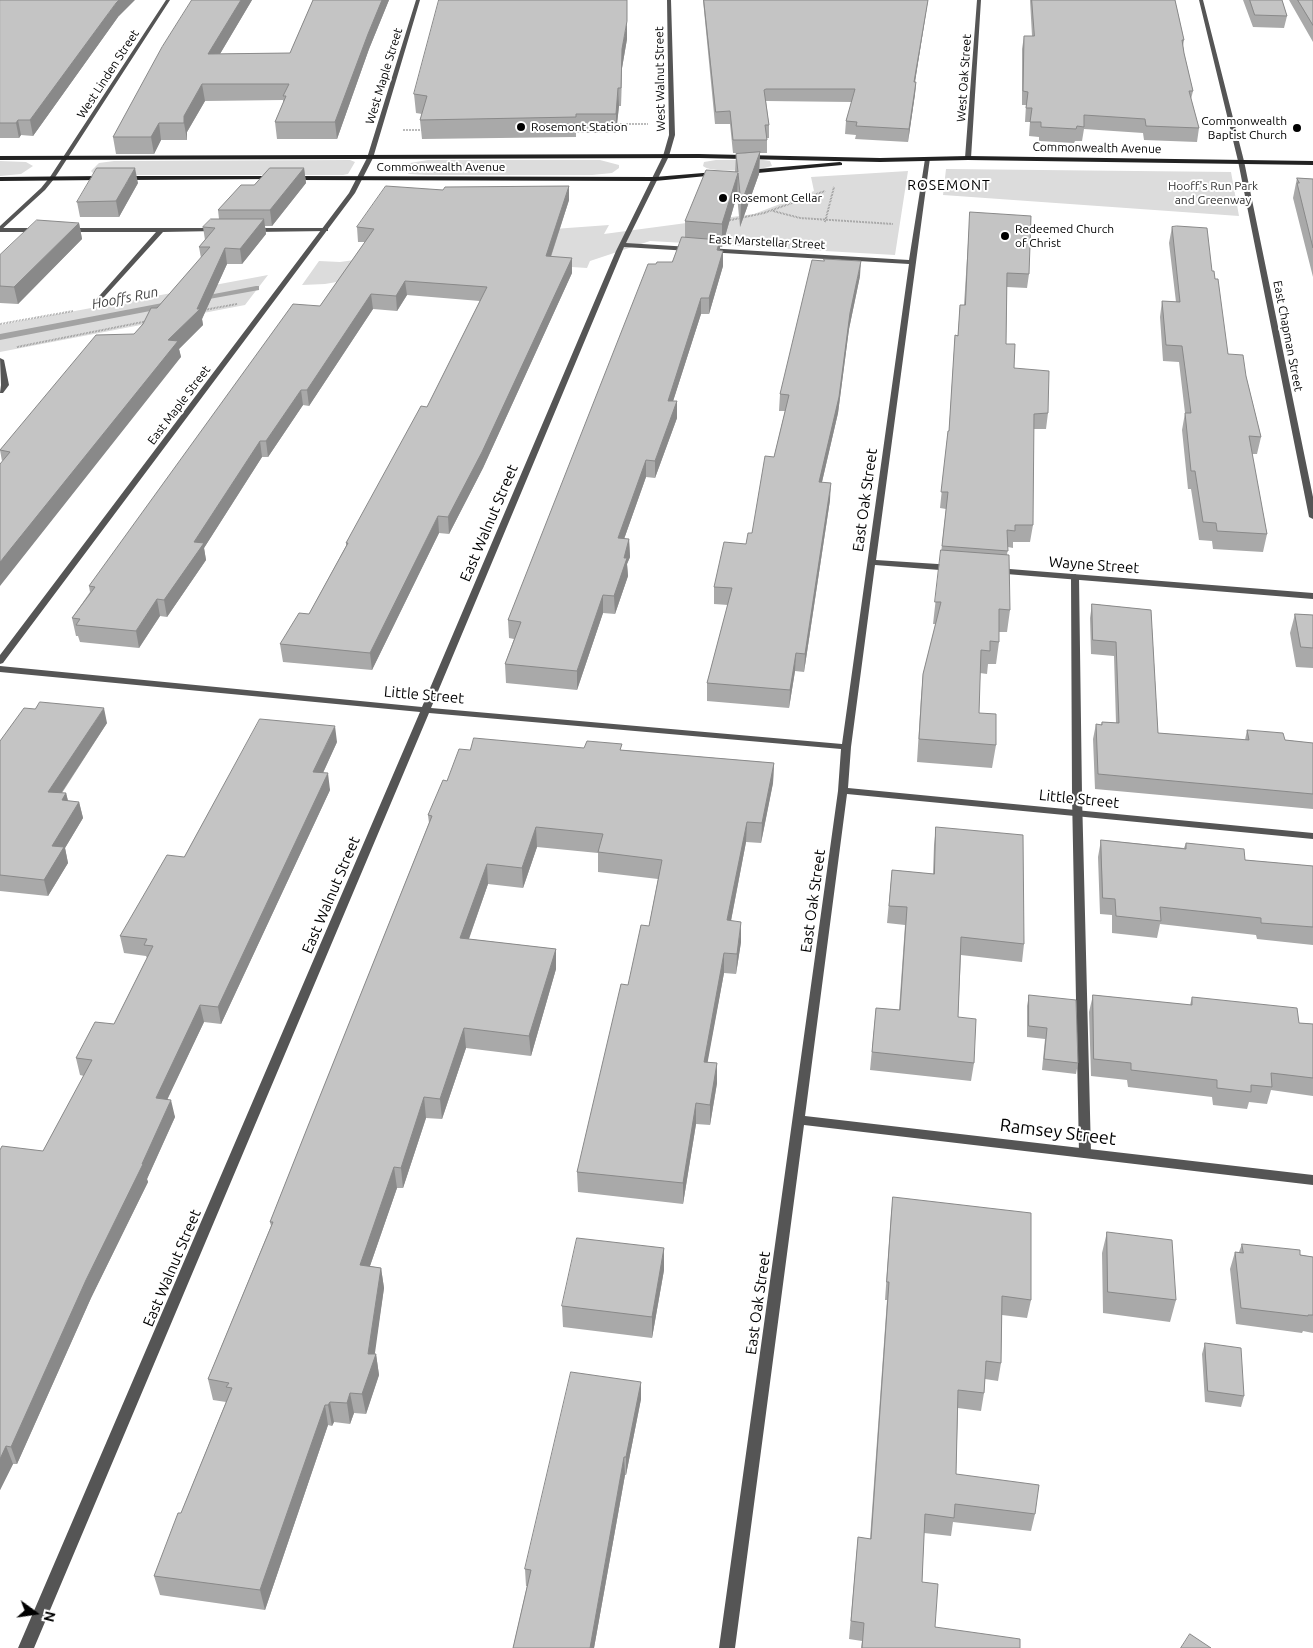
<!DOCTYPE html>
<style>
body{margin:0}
#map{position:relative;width:1313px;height:1648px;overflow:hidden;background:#fff;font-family:Ubuntu,sans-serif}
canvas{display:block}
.north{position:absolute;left:10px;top:1588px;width:50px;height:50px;-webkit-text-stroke:4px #fff;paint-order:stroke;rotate:104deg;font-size:14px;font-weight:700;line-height:20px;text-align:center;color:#000}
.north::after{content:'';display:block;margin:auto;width:18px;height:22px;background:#000;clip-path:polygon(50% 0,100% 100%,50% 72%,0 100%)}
</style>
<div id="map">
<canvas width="1313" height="1648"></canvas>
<div class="north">N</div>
</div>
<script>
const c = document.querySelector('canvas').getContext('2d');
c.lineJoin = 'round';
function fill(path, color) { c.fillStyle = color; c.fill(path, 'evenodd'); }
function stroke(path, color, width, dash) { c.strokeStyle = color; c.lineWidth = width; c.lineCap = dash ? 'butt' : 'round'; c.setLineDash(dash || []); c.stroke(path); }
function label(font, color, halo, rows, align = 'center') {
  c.font = font + ' Ubuntu,sans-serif'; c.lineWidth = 4; c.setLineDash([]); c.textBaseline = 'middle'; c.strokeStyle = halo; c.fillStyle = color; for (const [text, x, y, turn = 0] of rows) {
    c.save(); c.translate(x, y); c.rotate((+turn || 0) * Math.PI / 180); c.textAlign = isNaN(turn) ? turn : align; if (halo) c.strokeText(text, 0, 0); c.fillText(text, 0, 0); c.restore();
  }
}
fill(new Path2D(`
 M350,160L355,162L348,174L343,175H106L94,174L91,171L99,163L114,161Z
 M428,160H600L619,165V168L612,173L592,175H426L409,174L401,169L404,164Z
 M716,160H763L770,161L772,166C760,170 713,174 703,166L704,162Z
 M0,161L26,162L33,166L21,174L0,176Z
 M946,169L1231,172L1239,216L943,195Z
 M908,171L895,255L650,241L590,261L587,268L464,260L325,284L302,285L319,261L340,262L462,245L471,235L609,225L604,234L754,214L814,191L811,177Z
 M268,275L245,305L0,352V325Z`), '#dcdcdc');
fill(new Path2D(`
 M256,286H259V290L198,301L194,299L198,297Z
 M173,301L177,304L176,306L0,340V334Z`), '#a3a3a3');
stroke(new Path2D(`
 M617,124H648
 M403,130H424
 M773,211L800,218L893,224
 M726,221L764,213L825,191
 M825,222L834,187
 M204,310L237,304
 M0,324L73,311
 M17,347L148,321`), '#777', 2, [0.5, 1]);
fill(new Path2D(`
 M0,228H40L43,230L40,232H0Z
 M215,228L217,229V231L163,232L96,306H92V304L156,232H67L64,230L67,228Z
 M326,228L328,229V231L254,232L251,230L254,228Z
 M0,358L4,360L9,385L3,393H0L1,385Z
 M1075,574L1079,577L1082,795L1091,1153L1089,1156L1085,1158L1081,1156L1079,1153L1072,795L1071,577Z`), '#555');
fill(new Path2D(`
 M166,0H170L54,179L45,190L0,231V226L41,188L50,177Z
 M416,0H420L373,158L355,193L3,663L0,664V655L349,193L367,158Z
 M667,0H671L675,135L669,156L626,243L690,247L693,249L690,251L624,247L431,708L842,744L909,264L707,252L704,250L707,248L909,260L925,159L930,158L876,560L953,565L957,568L953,571L875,565L851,747L848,788L1313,833V839L847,794L805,1116L1313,1175V1185L804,1125L735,1648H719L838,791L841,749L429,713L34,1648H18L420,712L0,672V666L422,707L616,251L663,156L669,135Z
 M977,0H981L971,158L968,160L965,158Z
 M1199,0H1203L1244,161L1313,497V519L1309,517L1238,161Z
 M997,568L1313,593V599L994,573V569Z`), '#555');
fill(new Path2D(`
 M699,154L880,158L968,156L1313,161V165L968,160L880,162L699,158L0,160V156Z
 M840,162L842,163V165L747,174L744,172L747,170Z
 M715,172L717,173V175L655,181L292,180L289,178L292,176L655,177Z
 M273,176L276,178L275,179L125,180L122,178L125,176Z
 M0,177L103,176L106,178L103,180L0,181Z`), '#222');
fill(new Path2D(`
 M0,0L118,17L33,136L21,135L19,138H0Z
 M192,0H252L220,54L290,53L313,0H389L369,49L337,139H277L275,122L283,103V100L205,101L187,132V140H161L154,154H116L113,137Z
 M703,0H928L915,82H916L915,94L908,142L855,139L856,135L845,134L846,121L852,102L766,101L769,125V138H767V153H760L759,174L740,227L737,195L722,247H720V251H723V266L709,314H701L673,401H677V418L655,478L646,477L624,539H629L630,557L627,564L628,576L615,614L603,613L577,690L506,683L505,664L514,639L509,638L508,620L656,264L672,262L685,238V221L735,172L736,154L745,153H733L730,124H715Z
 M1030,0H1175L1184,40L1183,46L1184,53L1193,91L1191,99L1199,128L1197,142L1144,140L1143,133L1084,129L1082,141H1075L1074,143L1039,141V137L1029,136L1030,122H1025L1026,105H1022V49L1024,36H1032Z
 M1243,0H1282L1287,16L1284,28L1253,27Z
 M1289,0H1313V42Z
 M627,39L622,68L621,106H619L616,133H576V137L422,139L420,120L422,114L416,113L414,94Z
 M304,168L306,183L272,226H265L266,234L242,264H227L202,319L203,325L179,349L181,357L2,461L0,450L134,334L201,258L199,247L205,240L203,227L219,219L218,210L254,185Z
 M1297,178L1313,179V277L1293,198Z
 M138,183L119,217H80L77,202Z
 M569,186V200L551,257L572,258V273L483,468L449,534L439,533L372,670L283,662L280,644L309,614L346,546V543L427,407L480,301L407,295L397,311L373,309L309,406L303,405L268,457H262L204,548L206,560L167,617L160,616L139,648L80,642L78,636H76L72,618L90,592L89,586L320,306L365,242H358L357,227L443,190Z
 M970,212L1029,274L1027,288L1007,287L1006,344L1014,368L1048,413L1046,429H1033V525L1030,542H1013V548L1008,547L1007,555L1010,610L1007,632H999V642L996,664H988L987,674L980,673L979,713L996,745L992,768L917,762L921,697L923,674L936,624H933L946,509L940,508L948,431H949L955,335H958L960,305H964Z
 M79,223L82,239L18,304L0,303V255Z
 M1172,227L1212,271L1215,279L1228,354L1246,376L1261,437L1257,454H1252L1267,534L1263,552L1213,549L1212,541L1199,540L1191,489H1188L1182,430L1185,413L1179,362L1163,361L1160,317L1162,301L1176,302L1169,243Z
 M860,276L849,329L838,413L822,482L830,500L804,672L795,671L789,708L707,701V683L728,605L714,604V587L746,544L752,533L774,457L785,411H779L780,394Z
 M1092,604L1151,610L1158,733L1245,740L1247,730L1285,740L1313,743V809L1095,789L1093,739L1096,724L1101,725L1102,722L1116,723L1114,656L1091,654L1090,618Z
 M1295,614L1313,615V668L1296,667L1290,633Z
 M107,723L62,793H66L68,801L79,802L83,818L65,848L68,863L48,896L0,891V741Z
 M337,742L323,773L330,790L221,1024L204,1022L167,1099L175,1117L147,1179L148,1182L91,1298L17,1464H13L0,1490V1150L43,1151L84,1076L80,1075L76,1058L114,1024L147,958L146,956L124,953L120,936L184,857Z
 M584,748L622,750L774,763L773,783L761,843L746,842L731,921L741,942L736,974L724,973L707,1062L717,1063V1083L710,1125L696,1124L683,1204L578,1192L577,1172L628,985L649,926L658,879L598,872V853L537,847L523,888L488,884L469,939L556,949V969L531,1056L466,1048L442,1119L426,1118L403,1188H397L370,1266L381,1268L384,1288L374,1354H376L379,1375L366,1414L354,1413L350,1424L334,1422L332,1426L328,1425L265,1610L160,1595L154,1576L181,1513L226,1402L213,1400L208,1379L271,1226L270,1222L429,823L428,815L447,781L470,750Z
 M936,827L1024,944L1022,962L961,955L958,1017L974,1063L971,1081L870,1070L876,1008L899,1010L905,925L887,923L892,870L933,874L934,845Z
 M1101,840L1184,848L1186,843L1245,860L1313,866V945L1257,939L1256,935L1160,924L1157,938L1112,933V915L1100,914L1098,857Z
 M1029,995L1078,1063L1076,1074L1042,1070L1045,1039L1027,1037V1006Z
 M1093,995L1190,1005L1192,997L1299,1023L1313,1024V1096L1271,1090L1267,1104L1249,1102L1247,1109L1213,1105L1212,1097L1128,1087L1127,1080L1091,1076L1089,1012Z
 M893,1197L1031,1300L1027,1318L1002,1315L1001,1363L998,1381L985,1379L984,1393L981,1411L958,1408L956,1474L1035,1514L1031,1531L953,1522L951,1536L924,1533L922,1582L935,1627L1020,1648H861L862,1641L849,1639L858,1537L870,1539L887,1300H885L891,1215Z
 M1107,1232L1176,1300L1170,1322L1103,1313L1102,1253Z
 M1242,1244L1313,1257V1333L1303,1331L1302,1333L1236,1324L1230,1269L1235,1252H1239Z
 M664,1248V1270L652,1338L563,1327L562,1306Z
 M1205,1343L1244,1396L1241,1407L1205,1402L1202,1354Z
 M641,1382V1399L626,1475H625L594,1648H513L527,1586H526L525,1569Z`), '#a9a9a9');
fill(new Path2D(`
 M119,0H135L118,17L33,136L30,120L116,3Z
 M241,0H252L211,69L208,54Z
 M382,0H389L369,49L337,139L335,122L368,34Z
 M928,0L913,94L914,82Z
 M627,21V39L622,68L621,106L622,49Z
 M916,82L915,94L908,142L909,129Z
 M202,84L205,101L187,132V140L184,123V116Z
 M618,88L619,106L616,133V114Z
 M18,120L21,135L19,138L16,123Z
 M159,123L161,140L154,154L151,137Z
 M760,152L759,174L740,227L741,204Z
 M135,168L138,183L119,217L116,201Z
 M304,168L306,183L272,226L270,210Z
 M738,173L737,195L722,247V224Z
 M569,186V200L546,271V256Z
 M264,219L266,234L242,264L240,249Z
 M79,223L82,239L18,304L14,287Z
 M720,240V255L717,250Z
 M225,248L227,264L202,319L203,325L179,349L181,357L0,586V562L168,340L197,309Z
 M723,251V266L709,314V298Z
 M572,258V273L483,468L449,534L448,517Z
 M861,261L860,276L849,329L838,413L818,499L819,482L850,313Z
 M405,281L407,295L397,311L396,296Z
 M371,294L373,309L309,406L307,390Z
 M701,298V314L668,417V401Z
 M301,390L303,405L268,457L266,441Z
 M677,401V418L655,478V461Z
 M260,441L262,457L204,548L206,560L167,617L164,600L194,542Z
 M646,460V477L618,556V538Z
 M831,483L830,500L804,672L805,654Z
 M438,516L439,533L372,670L370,653Z
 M629,539L630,557L627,564L628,576L615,614L614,596Z
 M603,595V613L577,690V671Z
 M157,599L160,616L139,648L136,631Z
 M796,653L795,671L789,708L790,690Z
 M104,708L107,723L52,807L48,792Z
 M335,726L337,742L316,788L313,772Z
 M774,763L773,783L761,843L762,823Z
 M328,773L330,790L221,1024L218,1007Z
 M66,793L70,809L62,800Z
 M79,802L83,818L65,848L68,863L48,896L44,880L52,846Z
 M747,822L746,842L727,941V920Z
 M536,827L537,847L523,888L522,868Z
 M487,864L488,884L462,958L460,938Z
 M741,922V942L736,974L737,954Z
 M556,949V969L531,1056L529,1036Z
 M724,953V973L704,1082V1062Z
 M200,1005L204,1022L160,1115L156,1098Z
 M464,1028L466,1048L442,1119L440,1099Z
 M717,1063V1083L710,1125V1105Z
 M424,1097L426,1118L403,1188L401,1168Z
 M171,1100L175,1117L147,1179L148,1182L91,1298L17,1464L11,1447L86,1280L142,1164Z
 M696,1103V1124L683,1204V1183Z
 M394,1167L397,1188L363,1286L360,1265Z
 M664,1248V1270L652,1338V1317Z
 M381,1268L384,1288L374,1360L376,1354L379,1375L366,1414L362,1394Z
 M641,1382V1399L626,1475V1457Z
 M350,1393L354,1413L350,1424L347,1403Z
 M330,1402L334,1422L332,1426L328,1405Z
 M325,1405L328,1425L265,1610L260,1590Z
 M6,1446L13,1464L0,1490V1459Z
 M624,1457L625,1475L594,1648H590Z`), '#898989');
const building = new Path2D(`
 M0,0H119L116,3L30,120H18L16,123H0Z
 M192,0H241L208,54L290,53L313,0H382L368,34L335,122H275L286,96H283L289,84H202L184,116V123H159L151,137H113L162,47Z
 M439,0H627V21L622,49L621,88H618L616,114H576V117L420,120L427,96L414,94Z
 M704,0H928L914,82H916L909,129L856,126L857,122L846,121L855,89H766L764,90L769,125H765L767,140H733L730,111L716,112Z
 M1032,0H1175L1184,40H1182L1184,53L1193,91H1189L1199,128L1146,126L1145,119L1084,115V127L1077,126L1076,129L1041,127V122H1030L1032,108H1026L1028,92L1023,91L1024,36H1034Z
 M1250,0H1282L1287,16L1255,15Z
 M1298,0H1313V25Z
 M760,152L741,204L738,173L722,224L685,221L706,170L738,172L736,154Z
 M97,168H135L116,201L77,202Z
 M270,168H304L270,210H218L241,185H254Z
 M1297,178L1313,179V248L1297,183H1299Z
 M386,186L443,190L445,187L569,186L546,256L572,258L482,452L448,517L438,516L370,653L280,644L299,613L309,614L348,543H346L421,406L427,407L487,287L405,281L396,296L371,294L307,390H301L266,441H260L194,542L204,543L164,600L157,599L136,631L76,625L80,619L72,618L95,587L89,586L293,304L320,306L374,229L357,227Z
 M970,212L1031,216L1029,274L1007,273L1006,344H1015L1014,368L1049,371L1048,413L1034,414L1033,525H1015V531L1007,530L1008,551L942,546L948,492H941L948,431H949L955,335L958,336L960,305H965Z
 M211,219H264L240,249L225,248L197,309H200L168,340L178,341L0,562V464L10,452L0,450L96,335L134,334L143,324L151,308H157L210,247H199L215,228L203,227Z
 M37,220L79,223L14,287L0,286V255Z
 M1177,226L1207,228L1212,271H1214L1215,279H1218L1228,354L1243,355L1246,376L1261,437L1249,436L1267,534L1217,531L1216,523L1203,522L1195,471H1191L1185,413H1191L1182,346L1166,345L1162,301L1180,302L1172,227Z
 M682,237L720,240L717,250L723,251L709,298H701L668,401H677L655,461L646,460L618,538L629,539L624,558H627L614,596L603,595L577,671L505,664L521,622L508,620L648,264H656L657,262H672Z
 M824,259L861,261L850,313L839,397L819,482L831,483L805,654L796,653L790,690L707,683L732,588L714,587L724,542L746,544L748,533H752L765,456L774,457L789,395L780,394L812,260L824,261Z
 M941,550L1009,555L1010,610L999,609V642L990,641V651L981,650L979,713L996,714V745L919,739L923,674L941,602H935Z
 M1092,604L1151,610L1158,733L1249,740L1247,730L1283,733L1285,740L1313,743V794L1098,774L1096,724L1102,725V722L1119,723L1116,642L1093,640Z
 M1295,614L1313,615V648L1301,647Z
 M40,702L104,708L48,792L66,793L62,800L79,802L52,846L64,847L44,880L0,875V741L24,708L35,709Z
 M260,719L335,726L313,772L328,773L218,1007L200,1005L156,1098L171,1100L142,1164H143L86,1280L11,1447L6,1446L0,1459V1150L2,1146L43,1151L92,1060L76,1058L95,1022L114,1024L153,946L144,945L147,939L120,936L167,855L184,857Z
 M474,738L584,748L587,741L622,744L620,750L774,763L762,823L747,822L727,920L741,922L737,954L724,953L704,1062L717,1063L710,1105L696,1103L683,1183L577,1172L621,984L628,985L641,925L649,926L662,860L598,852L603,834L536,827L522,868L487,864L460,938L556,949L529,1036L464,1028L440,1099L424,1097L401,1168L394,1167L360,1265L381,1268L368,1354H376L362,1394L350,1393L347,1403L330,1402L328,1405H325L260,1590L154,1576L178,1513H181L232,1388L226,1387L229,1383L208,1379L273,1222H270L308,1126L432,816L428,815L443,780L447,781L459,749L470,750Z
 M936,827L1023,835L1024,944L961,937L958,1017L976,1019L974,1063L872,1052L876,1008L900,1010L907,907L889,906L892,870L934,874Z
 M1101,840L1186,849V843L1244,849L1245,860L1313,866V927L1261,923V918L1160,907L1161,921L1116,916L1115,899L1103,898Z
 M1029,995L1076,1000L1078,1063L1044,1059L1047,1028L1029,1026Z
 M1093,995L1192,1005V997L1297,1008L1299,1023L1313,1024V1078L1271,1073L1272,1087L1251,1085V1092L1217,1088V1080L1131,1070V1063L1094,1059Z
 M893,1197L1031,1213V1300L1002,1296L1001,1363L986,1361L984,1393L958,1390L956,1474L1039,1485L1035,1514L955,1504L954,1518L925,1514L922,1582L938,1584L935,1627L1020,1639V1648H862L864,1623L851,1621L858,1537L871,1539L889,1282H887Z
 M1107,1232L1172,1240L1176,1300L1108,1292Z
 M577,1238L664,1248L652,1317L562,1306Z
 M1242,1244L1300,1250V1255L1313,1257V1315H1308V1316L1241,1308L1235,1252L1243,1253Z
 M1205,1343L1241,1348L1244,1396L1208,1391Z
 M571,1372L641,1382L626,1457H624L590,1648H513L531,1570L525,1569Z
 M1190,1634L1211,1648H1181Z`);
fill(building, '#c4c4c4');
stroke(building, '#898989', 1);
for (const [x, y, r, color] of [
 [521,127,5,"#000"],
 [1297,128,5,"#000"],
 [723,198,5,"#000"],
 [1005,236,5,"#000"]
]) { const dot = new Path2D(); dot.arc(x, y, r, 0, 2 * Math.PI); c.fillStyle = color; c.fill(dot); stroke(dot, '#fff', 2); }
label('12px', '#000', '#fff', [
 ["West Linden Street",108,74,-57],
 ["West Maple Street",384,76,-73],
 ["West Oak Street",964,78,-86],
 ["West Walnut Street",660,79,-91],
 ["Commonwealth Avenue",1097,148,1],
 ["Commonwealth Avenue",441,167],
 ["East Marstellar Street",767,242,3],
 ["East Chapman Street",1288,336,79],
 ["East Maple Street",179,405,-53]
]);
label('12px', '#000', '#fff', [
 ["Commonwealth",1287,121,"right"],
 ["Baptist Church",1287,135,"right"],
 ["Rosemont Station",531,127],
 ["Rosemont Cellar",733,198],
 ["Redeemed Church",1015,229],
 ["of Christ",1015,243]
], 'left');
label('12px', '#333', '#fff', [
 ["Hooff's Run Park",1213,186],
 ["and Greenway",1213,200]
]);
c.letterSpacing = '1px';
label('14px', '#000', '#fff', [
 ["ROSEMONT",949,185]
]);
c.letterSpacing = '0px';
label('italic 14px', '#444', '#fff', [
 ["Hooffs Run",125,298,-11]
]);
label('15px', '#000', '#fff', [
 ["East Oak Street",865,500,-82],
 ["East Walnut Street",489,523,-67],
 ["Wayne Street",1094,565,4],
 ["Little Street",424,695,5],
 ["Little Street",1079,799,6],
 ["East Walnut Street",331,895,-67],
 ["East Oak Street",813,901,-82],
 ["East Walnut Street",172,1268,-67],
 ["East Oak Street",758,1303,-82]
]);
label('18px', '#000', '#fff', [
 ["Ramsey Street",1058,1132,7]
]);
</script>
